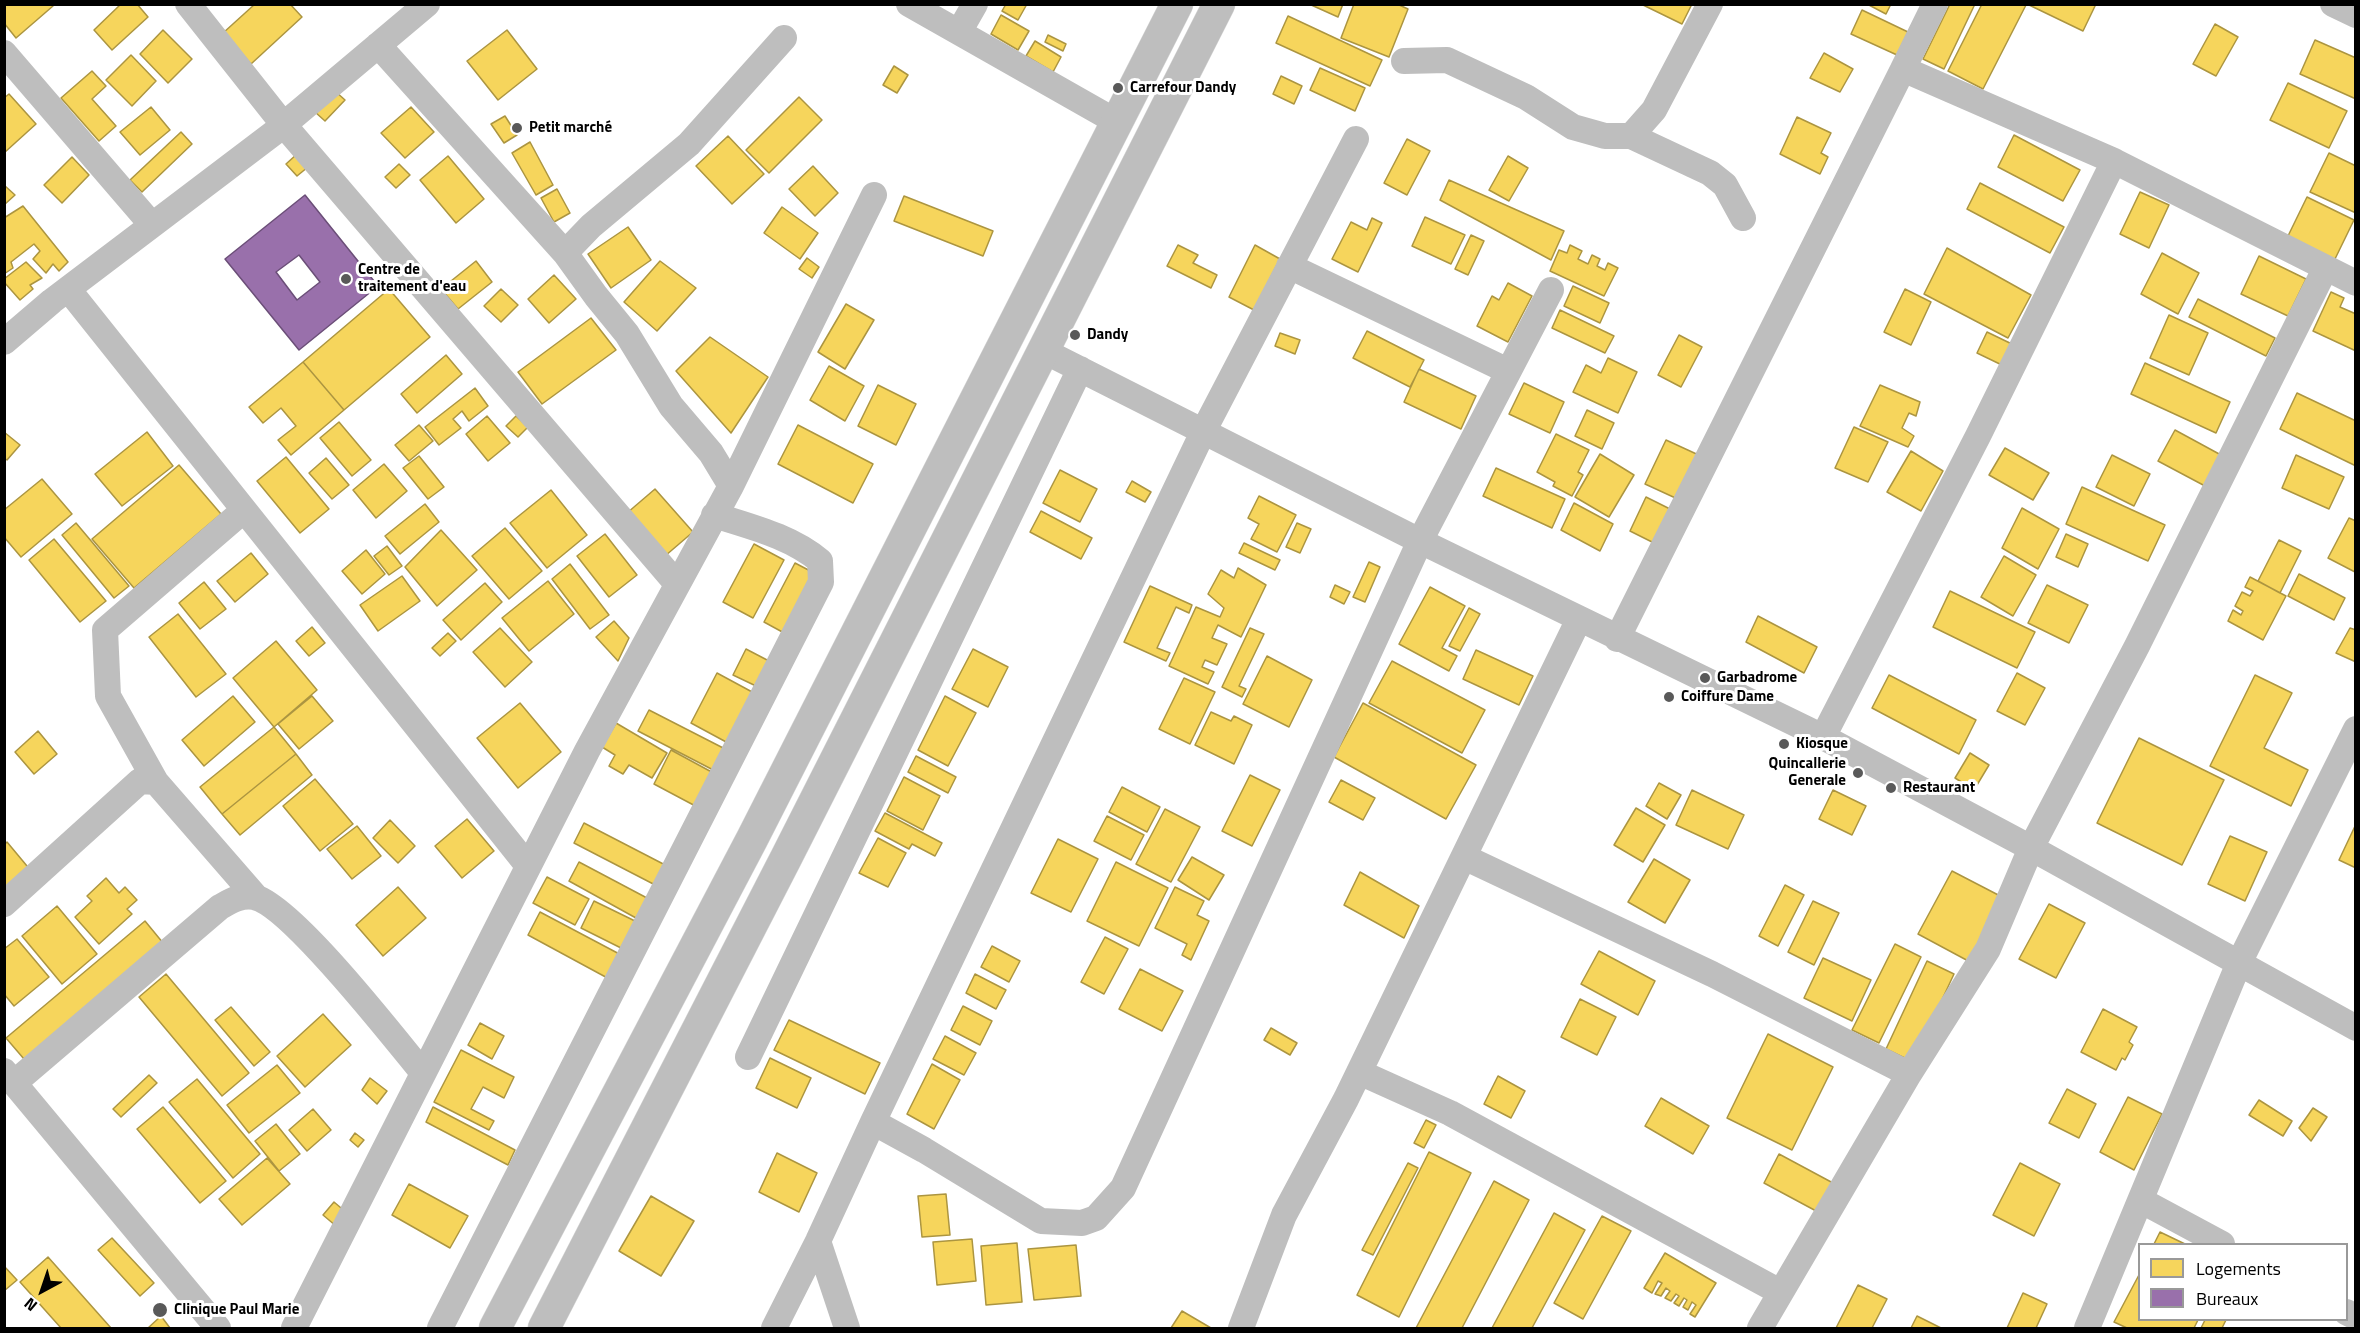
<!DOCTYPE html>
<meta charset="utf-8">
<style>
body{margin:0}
#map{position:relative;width:2360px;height:1333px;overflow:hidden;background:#fff;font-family:"Titillium Web",sans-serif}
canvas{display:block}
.frame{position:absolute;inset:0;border:6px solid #000;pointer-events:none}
.legend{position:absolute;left:2138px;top:1243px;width:210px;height:78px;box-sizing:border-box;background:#fff;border:2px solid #999;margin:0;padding:8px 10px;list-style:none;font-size:18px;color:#000}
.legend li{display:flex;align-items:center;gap:12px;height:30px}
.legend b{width:30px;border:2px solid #999}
.north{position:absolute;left:12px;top:1261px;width:60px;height:60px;-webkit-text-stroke:4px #fff;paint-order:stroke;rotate:220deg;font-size:16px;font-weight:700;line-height:24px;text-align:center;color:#000}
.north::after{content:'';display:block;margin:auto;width:21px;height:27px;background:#000;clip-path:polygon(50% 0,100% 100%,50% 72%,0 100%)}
</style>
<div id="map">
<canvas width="2360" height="1333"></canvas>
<div class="frame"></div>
<ul class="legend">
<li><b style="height:16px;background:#f6d55c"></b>Logements</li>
<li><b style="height:16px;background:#9970ab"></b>Bureaux</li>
</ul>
<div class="north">N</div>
</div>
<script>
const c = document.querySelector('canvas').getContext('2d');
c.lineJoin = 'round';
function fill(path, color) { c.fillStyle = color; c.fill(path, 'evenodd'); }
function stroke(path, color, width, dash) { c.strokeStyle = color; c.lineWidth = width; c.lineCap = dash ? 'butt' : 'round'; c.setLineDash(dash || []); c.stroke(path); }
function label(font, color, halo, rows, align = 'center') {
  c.font = font + ' "Titillium Web",sans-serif'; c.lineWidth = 6; c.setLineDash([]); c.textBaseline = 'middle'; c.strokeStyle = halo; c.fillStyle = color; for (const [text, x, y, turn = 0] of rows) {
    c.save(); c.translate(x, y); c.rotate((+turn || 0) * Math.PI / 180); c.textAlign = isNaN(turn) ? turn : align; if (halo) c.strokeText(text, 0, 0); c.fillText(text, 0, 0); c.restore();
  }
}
const homes = new Path2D(`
 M4,4H52L53,6L16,38L4,23Z
 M121,4H137L148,17L112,50L94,30Z
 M255,4H290L302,17L251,64L223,33Z
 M1006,4H1027L1018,20L1002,11Z
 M1309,4H1343L1338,17Z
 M1354,4H1397L1408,9L1389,57L1341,38Z
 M1641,4H1692L1682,24Z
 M1867,4H1891L1886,14Z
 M1950,4H1975L1944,69L1923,59Z
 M1982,4L2026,5L1983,89L1948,71Z
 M2027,4H2096L2083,31Z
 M1862,10L1908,32L1897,55L1851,34Z
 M1001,15L1029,31L1018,50L991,34Z
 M1288,16L1382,60L1370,86L1276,43Z
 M2215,24L2238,37L2216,76L2193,64Z
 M163,30L192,59L168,83L140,54Z
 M507,30L537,69L498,100L467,61Z
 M1048,35L1066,44L1063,51L1045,42Z
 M2315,40L2356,58V99L2300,74Z
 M1035,41L1061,57L1053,72L1026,56Z
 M1824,53L1853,69L1840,92L1810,78Z
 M131,55L156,81L132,106L106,80Z
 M894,66L908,75L897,93L883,85Z
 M1320,68L1365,88L1355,111L1310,90Z
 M92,71L106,86L92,99L116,126L99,141L61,98Z
 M1281,76L1302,86L1294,104L1273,94Z
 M2288,83L2347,111L2329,148L2270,120Z
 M335,91L345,100L325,121L315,112Z
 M9,94L36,124L4,153V98Z
 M799,97L822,120L769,173L746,150Z
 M151,107L170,130L140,155L120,132Z
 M411,107L434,132L405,158L381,133Z
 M505,116L517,135L504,143L491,124Z
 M1797,117L1831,133L1821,153L1828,157L1820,174L1780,154Z
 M181,132L192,144L142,192L130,180Z
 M2014,135L2080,170L2063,201L1998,167Z
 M728,136L764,174L732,204L696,166Z
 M1407,139L1430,151L1407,195L1384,183Z
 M530,142L553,185L536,195L512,153Z
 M2329,153L2356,166V213L2310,192Z
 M297,154L308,167L297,176L286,164Z
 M448,156L484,199L456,223L420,180Z
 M1508,156L1528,168L1509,201L1489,190Z
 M72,157L89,175L62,203L44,185Z
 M399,164L410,175L396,188L385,177Z
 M813,166L838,193L815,216L789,189Z
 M1449,180L1564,231L1551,260L1440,200Z
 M1980,183L2064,227L2050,253L1967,209Z
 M4,185L15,195L4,205Z
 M557,189L570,213L554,222L541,198Z
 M2140,192L2169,205L2149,248L2120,234Z
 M904,196L993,231L983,256L894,221Z
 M2307,197L2354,220L2334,261L2287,238Z
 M23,206L68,262L59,271L53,264L46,273L33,259L40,251L34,244L11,262L13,268L4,274V218Z
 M782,207L818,233L800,259L764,233Z
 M1425,217L1465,235L1451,264L1412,246Z
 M1372,218L1382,223L1358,272L1332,259L1351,222L1367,230Z
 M628,227L651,260L611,288L588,254Z
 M1471,235L1484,241L1468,275L1455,269Z
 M1178,245L1198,255L1193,263L1217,275L1211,288L1167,266Z
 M1255,245L1280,259L1254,310L1229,297Z
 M1570,245L1582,251L1578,259L1588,264L1592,255L1600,259L1597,266L1605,270L1608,263L1618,268L1604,296L1550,271L1559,250L1567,253Z
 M1947,248L2031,295L2008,338L1924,294Z
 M2162,253L2199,273L2178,314L2141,294Z
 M2259,256L2306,279L2288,316L2241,294Z
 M807,258L819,267L812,278L799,269Z
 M476,261L492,282L458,309L441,289Z
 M660,261L696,288L657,331L624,302Z
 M26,262L42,278L30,285L33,289L20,300L4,282V279Z
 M554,275L576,299L549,323L528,299Z
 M1508,283L1532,296L1508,342L1477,326L1492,296L1499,300Z
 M1573,286L1609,303L1600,323L1564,306Z
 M389,289L430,337L344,410L303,362Z
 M501,289L518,305L501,322L484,306Z
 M1905,289L1931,302L1911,345L1884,332Z
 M2331,292L2344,298L2340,307L2356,314V351L2313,331Z
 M2198,299L2275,338L2266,356L2189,317Z
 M846,304L874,320L845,369L818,352Z
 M1560,310L1614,336L1605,353L1552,328Z
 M2169,315L2208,333L2189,375L2150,358Z
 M591,318L616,350L542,404L518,372Z
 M1367,331L1424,360L1410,387L1353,358Z
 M1987,332L2016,346L2006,367L1977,353Z
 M1280,333L1300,340L1295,354L1275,346Z
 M1679,335L1702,347L1681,387L1658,375Z
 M710,337L768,377L731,433L676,371Z
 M446,355L462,374L417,413L401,394Z
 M1608,358L1637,372L1618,413L1573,392L1586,365L1601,373Z
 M303,362L344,410L291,455L278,440L296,426L281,408L263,423L249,407Z
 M2145,363L2230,402L2216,433L2131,394Z
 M829,366L864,386L845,421L810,400Z
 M1419,369L1476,396L1461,429L1404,402Z
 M1524,383L1564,402L1550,433L1509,414Z
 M878,385L916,404L896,445L858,426Z
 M1880,385L1920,402L1916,416L1909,413L1902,428L1914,436L1908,447L1860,426Z
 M475,388L488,406L469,421L462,411L453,419L461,428L439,445L425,427Z
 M2297,393L2356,421V466L2280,429Z
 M1587,410L1614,423L1602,449L1575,436Z
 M487,416L510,443L488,461L466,434Z
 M516,416L528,427L518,437L506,426Z
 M339,422L371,460L352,476L320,438Z
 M419,425L433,441L409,461L395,445Z
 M798,425L873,464L853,503L778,464Z
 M1854,427L1888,442L1868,482L1835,468Z
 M2175,430L2221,455L2205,486L2158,461Z
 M4,432L20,445L7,460L4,458Z
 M147,432L173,466L122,506L95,474Z
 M1556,434L1589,450L1578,472L1583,475L1572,496L1553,486L1555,482L1537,472Z
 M1666,440L1703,457L1682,501L1645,484Z
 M2005,448L2049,473L2033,500L1989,475Z
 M1911,451L1943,471L1921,511L1887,492Z
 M1600,454L1634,475L1609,517L1575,497Z
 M2112,455L2150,474L2134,506L2096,487Z
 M2296,455L2344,477L2329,509L2282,488Z
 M419,456L444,487L428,499L403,468Z
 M286,457L329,509L300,533L257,481Z
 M326,458L349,485L332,499L309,473Z
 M384,464L407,491L376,518L353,490Z
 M179,465L221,514L134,588L92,539Z
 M1496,468L1565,499L1552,528L1483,496Z
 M1060,470L1097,489L1080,522L1043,503Z
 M42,479L72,514L21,557L4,537V510Z
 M1132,481L1151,492L1145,502L1126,492Z
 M2082,487L2165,525L2148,561L2066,524Z
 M655,489L693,532L665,556L627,513Z
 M551,490L587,535L547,568L510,523Z
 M1259,496L1296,515L1277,552L1251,539L1259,524L1248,518Z
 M1646,497L1676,512L1660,546L1630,531Z
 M1574,503L1613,524L1600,551L1561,530Z
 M425,504L439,522L400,554L385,536Z
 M2022,508L2059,529L2038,569L2002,548Z
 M1041,511L1092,538L1081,559L1030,532Z
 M2349,518L2356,521L2355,572L2328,558Z
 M76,523L129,586L114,598L62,535Z
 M1297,523L1311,529L1300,553L1286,547Z
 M505,528L542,571L509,599L472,556Z
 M441,530L477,570L437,606L405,567Z
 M605,534L637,575L609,597L577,556Z
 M2066,534L2088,544L2078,567L2056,557Z
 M54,539L106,601L80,622L29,560Z
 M2279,540L2301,551L2280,593L2258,581Z
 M1244,543L1280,560L1275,570L1239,553Z
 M754,544L784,560L753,618L723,602Z
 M387,546L402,566L389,575L374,556Z
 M366,550L385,574L362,594L342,571Z
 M251,553L268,574L235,602L217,581Z
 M2004,556L2036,575L2013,616L1981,597Z
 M1369,562L1380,567L1365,602L1353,597Z
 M795,563L818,575L786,634L764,622Z
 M570,564L609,615L590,629L552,579Z
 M1238,568L1266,585L1241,637L1218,625L1212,638L1227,644L1217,665L1205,660L1202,667L1214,672L1208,684L1169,666L1196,607L1220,617L1224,608L1208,594L1221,570L1234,578Z
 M2299,574L2345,598L2334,620L2288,596Z
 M402,576L420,601L378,631L360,605Z
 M2250,577L2286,596L2263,640L2228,621L2233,610L2241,615L2243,611L2235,606L2242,592L2250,596L2253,591L2245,587Z
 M548,581L574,614L529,651L502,618Z
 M204,582L226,609L200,629L179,603Z
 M485,583L502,602L461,640L443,620Z
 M1335,585L1350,592L1344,604L1330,597Z
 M2047,585L2088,605L2069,643L2028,623Z
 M1150,586L1192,605L1189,613L1176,607L1157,648L1170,653L1166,661L1124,642Z
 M1430,587L1465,606L1442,648L1457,656L1449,671L1399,644Z
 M1950,591L2035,632L2017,668L1933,627Z
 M1469,608L1480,614L1460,651L1449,646Z
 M178,614L226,674L196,697L149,637Z
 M1758,616L1817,647L1804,673L1746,642Z
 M614,621L629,638L618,661L596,637Z
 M312,627L325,643L309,656L296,641Z
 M500,628L532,662L505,687L473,652Z
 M1250,628L1264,634L1239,686L1246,689L1242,697L1222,687Z
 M2350,628L2356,630V662L2336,653Z
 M448,633L456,641L440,656L432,648Z
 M276,641L317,690L274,727L233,678Z
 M746,649L769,661L756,686L733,675Z
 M973,649L1008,667L988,707L952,689Z
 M1476,650L1533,676L1519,705L1463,679Z
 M1267,656L1312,680L1289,727L1243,704Z
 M1392,661L1485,710L1462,753L1369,703Z
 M717,673L754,693L728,743L691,723Z
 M2017,673L2045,688L2025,725L1997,711Z
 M1889,675L1976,720L1959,754L1872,708Z
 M2255,675L2292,693L2264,748L2308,770L2291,806L2210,766Z
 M1184,678L1215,692L1190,744L1159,729Z
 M233,696L255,722L204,766L182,740Z
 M312,696L333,721L299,749L278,724Z
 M945,696L976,713L948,766L918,750Z
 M520,703L561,752L518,788L477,738Z
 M1363,703L1476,765L1446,819L1334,757Z
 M649,710L731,752L721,774L638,731Z
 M1211,712L1231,721L1234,716L1252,725L1234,764L1195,745Z
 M616,723L667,753L652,778L629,765L623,774L609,766L615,755L602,747Z
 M274,727L296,754L222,814L200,787Z
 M38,731L57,754L34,774L15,752Z
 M2139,738L2224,780L2182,865L2097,823Z
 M671,750L719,776L701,809L654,784Z
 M1970,753L1989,765L1974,790L1955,778Z
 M296,754L312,775L240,835L222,814Z
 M916,756L956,777L948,793L908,772Z
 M1250,775L1280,790L1252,846L1222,831Z
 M904,777L940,796L923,830L887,811Z
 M315,779L353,824L320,851L283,806Z
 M1341,780L1375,798L1363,820L1329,802Z
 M1659,783L1681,795L1667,819L1646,806Z
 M1122,787L1160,807L1147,832L1109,812Z
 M1692,790L1744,815L1728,849L1676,825Z
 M1833,790L1866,806L1852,835L1819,819Z
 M1636,808L1665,825L1643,862L1614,845Z
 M1165,809L1200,827L1171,882L1136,864Z
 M885,813L942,843L935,856L912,844L909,849L875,831Z
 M1107,816L1144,835L1131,860L1094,841Z
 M467,819L494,851L462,878L435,846Z
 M390,820L415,846L398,863L373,838Z
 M584,823L671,868L661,888L574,843Z
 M2356,824V868L2339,860Z
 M357,826L381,856L352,879L327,849Z
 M2230,836L2267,852L2245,901L2208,884Z
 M878,838L906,853L888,887L859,873Z
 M1058,839L1098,859L1071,912L1031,893Z
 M7,842L32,872L4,895V845Z
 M1192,857L1224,875L1209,900L1178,880Z
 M1654,859L1690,880L1665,923L1628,902Z
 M579,862L647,898L636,918L569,881Z
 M1116,862L1168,888L1139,946L1087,921Z
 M1952,871L2006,899L1972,963L1918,934Z
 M1360,872L1419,906L1404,938L1344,905Z
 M547,877L589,899L575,925L533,903Z
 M106,878L119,893L125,887L137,900L127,909L132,914L99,944L75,917L92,901L87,896Z
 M1785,885L1804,895L1778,946L1759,936Z
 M398,887L426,918L383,956L356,925Z
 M1175,887L1204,901L1197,915L1209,921L1191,960L1182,955L1187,944L1155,928Z
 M594,901L635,921L621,948L581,928Z
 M1813,901L1839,913L1814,965L1788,952Z
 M2049,904L2085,923L2056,978L2019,959Z
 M57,906L97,954L62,984L22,936Z
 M540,912L625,957L613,981L528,935Z
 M145,921L168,949L30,1066L6,1038Z
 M1105,937L1128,949L1104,994L1081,982Z
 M17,939L49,977L14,1006L4,994V949Z
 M1895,944L1921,957L1879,1043L1852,1030Z
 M992,946L1020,961L1009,982L981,967Z
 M1599,951L1655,981L1638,1015L1581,984Z
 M1823,958L1871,980L1852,1021L1804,998Z
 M1927,961L1954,974L1913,1062L1886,1049Z
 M1140,969L1183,991L1162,1031L1119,1009Z
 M166,974L249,1073L222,1096L139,997Z
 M975,974L1006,990L996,1009L966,993Z
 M1580,999L1616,1017L1597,1055L1561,1037Z
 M963,1006L992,1021L980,1045L951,1030Z
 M231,1007L270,1052L254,1066L215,1020Z
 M2103,1009L2137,1027L2129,1042L2133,1045L2125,1060L2122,1058L2116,1070L2081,1052Z
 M323,1014L351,1045L305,1087L277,1056Z
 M789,1020L880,1063L865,1094L774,1050Z
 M480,1023L504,1036L492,1059L468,1045Z
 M1271,1028L1297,1043L1290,1055L1264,1040Z
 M1768,1034L1833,1067L1792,1150L1727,1118Z
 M945,1036L976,1053L964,1075L933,1059Z
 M461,1050L514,1077L504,1098L483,1087L471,1109L494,1121L489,1130L434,1102Z
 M770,1058L811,1078L797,1108L756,1088Z
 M932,1064L960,1080L934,1129L907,1114Z
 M277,1065L300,1093L249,1133L227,1105Z
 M149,1075L157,1083L121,1117L113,1109Z
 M1498,1076L1525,1091L1511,1118L1484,1104Z
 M370,1078L387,1091L377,1104L362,1090Z
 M197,1079L260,1154L233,1178L169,1102Z
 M2067,1089L2096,1104L2079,1138L2049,1123Z
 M2128,1097L2162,1114L2134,1170L2100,1152Z
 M1661,1098L1709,1126L1693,1154L1645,1126Z
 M2259,1100L2292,1121L2283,1136L2249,1115Z
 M163,1107L226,1181L200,1203L137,1129Z
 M433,1107L515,1150L508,1165L426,1122Z
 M2313,1108L2327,1117L2311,1141L2299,1128Z
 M313,1109L331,1130L307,1151L289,1130Z
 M1426,1120L1436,1125L1424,1148L1414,1143Z
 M276,1124L300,1154L279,1171L255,1141Z
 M355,1133L364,1140L358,1147L350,1140Z
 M1429,1152L1471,1173L1399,1317L1357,1295Z
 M777,1153L817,1173L799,1212L759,1192Z
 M1779,1154L1833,1183L1818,1212L1764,1183Z
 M267,1158L290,1184L242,1225L219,1199Z
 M1408,1163L1418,1168L1373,1255L1362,1250Z
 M2020,1163L2060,1184L2034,1236L1993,1215Z
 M1494,1181L1529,1200L1462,1328H1416Z
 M409,1184L468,1216L450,1248L392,1215Z
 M946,1194L950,1235L922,1237L918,1196Z
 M651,1196L694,1221L661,1276L619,1251Z
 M334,1202L347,1213L336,1226L323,1215Z
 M1554,1213L1585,1230L1532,1328H1492Z
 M1602,1216L1631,1231L1583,1319L1554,1303Z
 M2160,1232L2185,1244H2154Z
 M112,1238L154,1283L140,1296L98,1250Z
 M972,1239L976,1281L937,1285L933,1242Z
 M1017,1243L1022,1302L986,1305L981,1246Z
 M1076,1245L1081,1296L1034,1300L1028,1249Z
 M1665,1253L1716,1283L1695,1317L1690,1314L1696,1305L1692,1302L1688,1310L1683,1307L1687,1300L1684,1298L1679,1306L1674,1303L1679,1296L1676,1294L1671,1301L1665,1298L1670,1291L1666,1288L1661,1296L1655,1294L1662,1283L1658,1281L1652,1293L1644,1288Z
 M48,1257L111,1328H61L20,1282Z
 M4,1266L17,1280L4,1291Z
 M2140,1273V1320H2198L2194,1328H2127L2114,1322Z
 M1858,1285L1887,1299L1872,1328H1836Z
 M2023,1293L2047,1304L2036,1328H2007Z
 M1182,1311L1211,1328H1171Z
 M161,1316L170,1328H148Z
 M1917,1316L1941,1328H1911Z
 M2205,1320H2226L2222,1328H2201Z`);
fill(homes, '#f6d55c');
stroke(homes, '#ac9540', 1.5);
const offices = new Path2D(`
 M305,195L378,286L299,350L225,259ZM299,255L320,282L297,300L276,272Z`);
fill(offices, '#9970ab');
stroke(offices, '#6b4e78', 1.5);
const major = new Path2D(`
 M495,1328L752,839L1177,4
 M544,1328L786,858L1219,4`);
stroke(major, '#dbdbdb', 33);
stroke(new Path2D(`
 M188,4L283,124L677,584
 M909,4L1117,122
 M2333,4L2356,15
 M959,32L975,4
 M378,45L565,253
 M4,53L152,225
 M1404,61L1447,60L1526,97L1573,127L1605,136H1631L1654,110L1710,4
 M1903,69L1935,4
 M1631,136L1710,173L1725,185L1743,218
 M1289,266L1508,371
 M68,289L528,866
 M4,342L52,301L275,132L427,4
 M1042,350L1420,541L1823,737L2031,848L2356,1028
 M731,486L711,453L671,406L627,334L596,296L565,253L591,226L689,144L784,38
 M1617,639L1903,69L2114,161L2356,283
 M1823,737L1978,436L2114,161
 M156,782L108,696L105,630L243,511
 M1464,857L1712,974L1909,1074
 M4,904L140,781L156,782L256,897
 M748,1057L1080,369
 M4,1071L218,1328
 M1359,1072L1450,1113L1780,1292
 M14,1083L220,907C231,901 240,895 254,897C291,905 395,1039 423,1073
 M873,1122L924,1150L1041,1221L1082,1223L1096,1218L1123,1188L1420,541L1551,290
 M2142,1201L2222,1244
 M818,1241L847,1328
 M2346,1312L2356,1317
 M294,1328L587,751L731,486L874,195
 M440,1328L821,582L820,561C790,536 751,527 714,515
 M774,1328L818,1241L873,1122L1203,432L1356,139
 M1241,1328L1284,1215L1346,1099L1579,619
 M1760,1328L1909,1074L1988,949L2031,848L2137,646L2325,269
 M2087,1328L2239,963L2356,729`), '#bebebe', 26);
stroke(major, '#bebebe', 32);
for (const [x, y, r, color] of [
 [1118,88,6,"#595959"],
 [517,128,6,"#595959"],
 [346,279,6,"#595959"],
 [1075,335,6,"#595959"],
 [1705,678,6,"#595959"],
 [1669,697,6,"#595959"],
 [1784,744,6,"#595959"],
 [1858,773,6,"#595959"],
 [1891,788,6,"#595959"],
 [160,1310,8,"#595959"]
]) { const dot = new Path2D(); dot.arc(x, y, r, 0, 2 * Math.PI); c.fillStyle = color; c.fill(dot); stroke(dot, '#fff', 2); }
label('bold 15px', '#000', '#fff', [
 ["Carrefour Dandy",1130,88],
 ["Petit marché",529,128],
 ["Centre de",358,270],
 ["traitement d'eau",358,287],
 ["Dandy",1087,335],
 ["Garbadrome",1717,678],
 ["Coiffure Dame",1681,697],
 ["Kiosque",1796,744],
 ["Quincallerie",1846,764,"right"],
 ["Generale",1846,781,"right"],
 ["Restaurant",1903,788],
 ["Clinique Paul Marie",174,1310]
], 'left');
</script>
